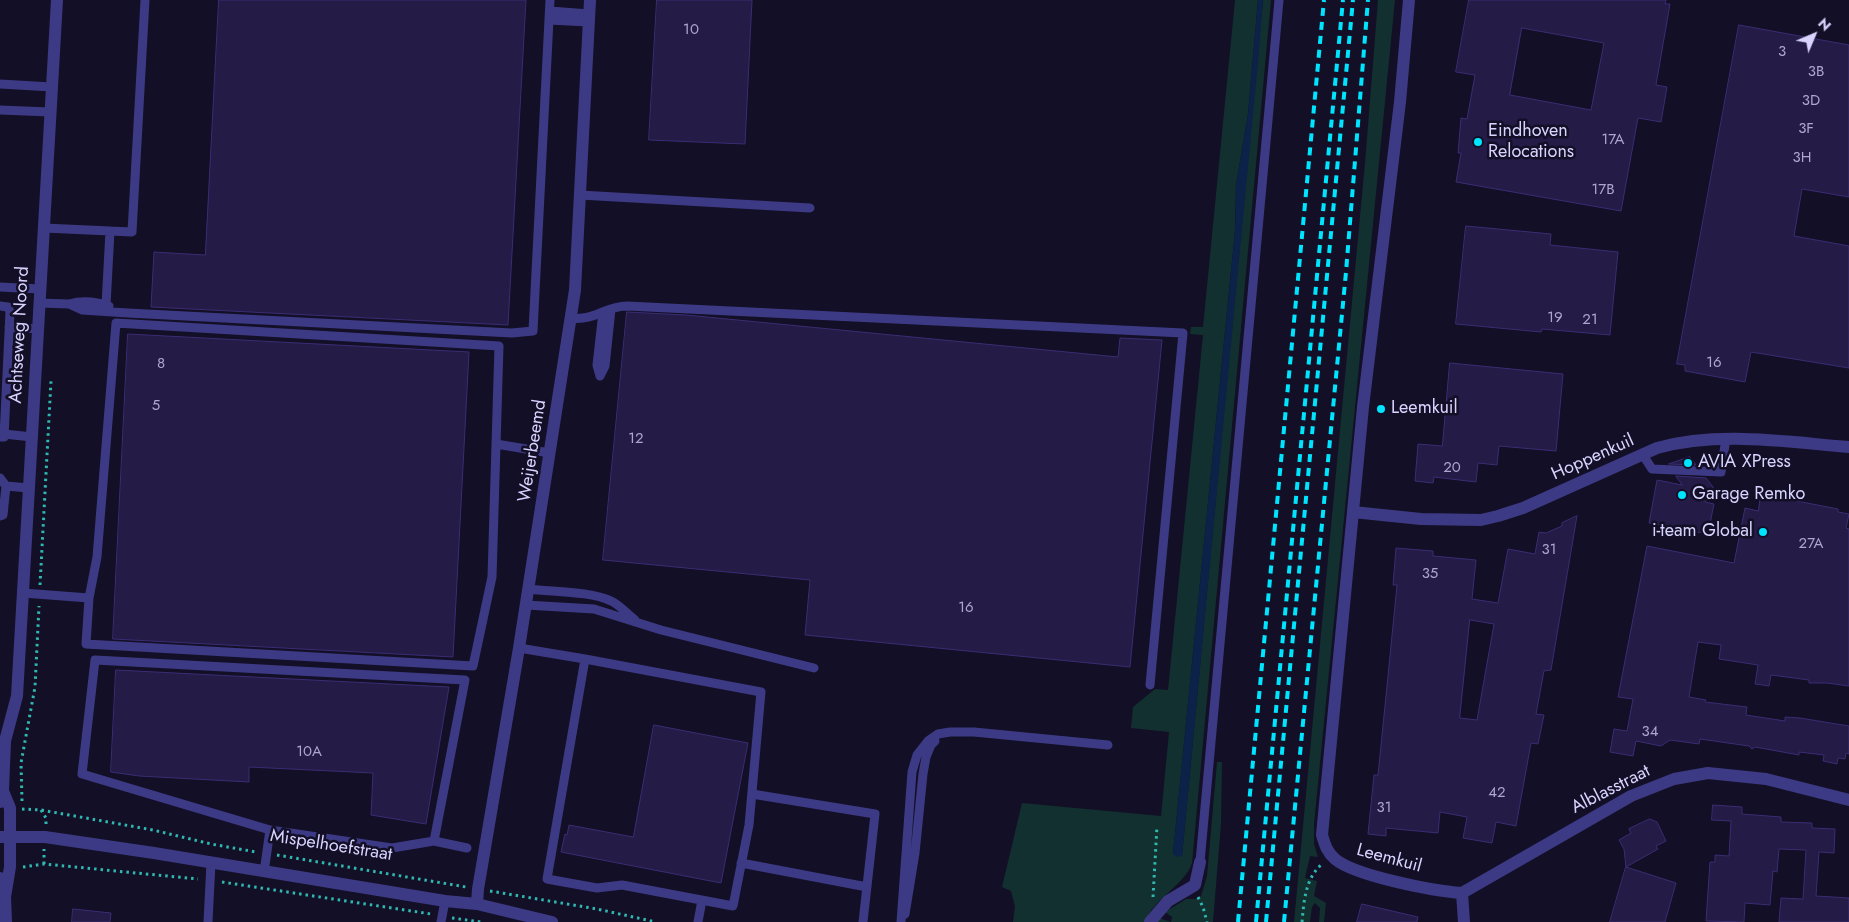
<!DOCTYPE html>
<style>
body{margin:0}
#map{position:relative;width:1849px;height:922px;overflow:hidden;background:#130f26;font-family:Jost,sans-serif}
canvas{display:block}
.north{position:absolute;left:1789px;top:10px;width:50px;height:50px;-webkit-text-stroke:4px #130f26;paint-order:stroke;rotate:45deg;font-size:14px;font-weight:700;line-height:20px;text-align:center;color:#d9d4ff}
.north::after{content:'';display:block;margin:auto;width:18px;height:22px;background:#d9d4ff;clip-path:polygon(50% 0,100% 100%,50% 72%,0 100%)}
</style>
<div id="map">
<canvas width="1849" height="922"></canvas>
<div class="north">N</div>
</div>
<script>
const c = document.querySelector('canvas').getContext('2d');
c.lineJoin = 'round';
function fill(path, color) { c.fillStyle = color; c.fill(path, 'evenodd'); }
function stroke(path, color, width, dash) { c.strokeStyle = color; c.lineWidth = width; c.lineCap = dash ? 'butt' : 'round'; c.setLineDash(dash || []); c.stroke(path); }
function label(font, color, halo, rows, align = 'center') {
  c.font = font + ' Jost,sans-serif'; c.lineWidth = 5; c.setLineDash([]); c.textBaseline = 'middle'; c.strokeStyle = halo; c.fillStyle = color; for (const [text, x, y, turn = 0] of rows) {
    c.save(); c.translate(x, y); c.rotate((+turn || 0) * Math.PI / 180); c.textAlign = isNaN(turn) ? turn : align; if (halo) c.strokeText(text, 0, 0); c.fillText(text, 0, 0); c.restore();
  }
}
fill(new Path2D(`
 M1235,0H1258L1248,114L1236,185L1235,231L1173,854L1182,856L1263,0H1271L1192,863C1184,886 1154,898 1145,922H1013L1015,906L1011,891L1002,887L1022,803L1161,816L1169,732L1131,728L1133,707L1155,689L1168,690L1203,335L1190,334L1191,327H1203Z
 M1378,0H1395L1314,824V844L1318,857L1310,856L1305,878L1317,881L1314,896L1326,903L1324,922H1319L1320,908L1315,903L1312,907L1310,922H1294L1365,163Z
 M1217,762H1222L1221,824L1213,922H1157L1159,918L1171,922L1172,917L1165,912L1186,899H1196L1201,896L1207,876Z`), '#12302f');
fill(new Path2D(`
 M1258,0H1263L1258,62L1182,856L1178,857L1173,854L1181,773L1235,231L1236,185L1248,114Z`), '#0c2248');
const building = new Path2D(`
 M219,0H526L508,325L151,307L154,252L205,255Z
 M657,0H752L745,144L649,140Z
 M1469,0H1666L1665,4H1670L1656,85L1667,87L1661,122L1638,118L1621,211L1456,182L1461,153H1458L1461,118L1467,119L1475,75L1456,72ZM1522,28L1604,43L1591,110L1510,95Z
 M1739,25L1849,45V197L1802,189L1794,236L1849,246V368L1751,352L1745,382L1685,371V365L1677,364Z
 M1466,226L1551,234L1550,245L1618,252L1610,335L1542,329L1541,332L1456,324Z
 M627,312L686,315L1118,357L1120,338L1162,340L1130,667L805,635L810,580L603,560Z
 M128,334L469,352L453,657L113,639Z
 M1450,363L1563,374L1556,451L1499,446L1497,465L1478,463L1476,482L1434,477L1433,483L1415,481L1418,444L1442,446Z
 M1690,457L1696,465L1669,464Z
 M1676,476L1706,478L1716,491L1705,502L1714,504L1708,534L1649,523L1657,480L1682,485Z
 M1761,494L1838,509V512L1849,514L1846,528L1849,529V686L1827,683H1809V680L1771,675L1769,686L1755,684L1758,665L1719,659L1721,645L1698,642L1689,697L1706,700L1705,702L1747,707L1746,715L1785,721V717L1800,718L1849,726V754L1846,753L1845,759L1838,758L1837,764L1823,761L1824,755L1799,752V755L1755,747L1752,749L1749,746L1700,739L1699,744L1670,740L1661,746L1636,741L1633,756L1610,752L1614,729L1627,731L1633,699L1618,697L1647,546L1734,563L1745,508L1758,511Z
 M1577,516L1551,670L1544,671L1536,714L1544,715L1538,744L1531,743L1516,826L1496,822L1492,843L1463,838L1467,817L1440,812L1438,833L1386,828V836L1368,834L1374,775H1378L1387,686L1397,585H1393L1396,548L1433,551V556L1476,560L1472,599L1498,603L1508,549L1535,554L1539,532L1546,533L1562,526V523ZM1470,620L1494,624L1477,720L1460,718Z
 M116,670L449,687L426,824L371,815L373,773L249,767V782L139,776L111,772Z
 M654,725L748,743L721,883L561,852L565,834L567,835L569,825L633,837Z
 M1713,805L1742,807V814L1781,817V822L1812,823V828L1835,829L1834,853L1819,852L1816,896L1849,898V922H1779L1781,898L1803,899L1806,850L1779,849L1777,872L1773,871L1770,905L1745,903L1744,922L1706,921L1710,862H1715V855L1729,856L1731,821L1712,820Z
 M1650,819L1657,822L1666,841L1656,846L1658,849L1626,867L1624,849L1619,840L1631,833L1629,829Z
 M1626,867L1676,883L1665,922H1610Z
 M1362,904L1418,917L1417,922H1357Z
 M73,909L111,913L110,922H72Z`);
fill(building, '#241b47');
stroke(building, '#3b2d73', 1);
stroke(new Path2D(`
 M40,585L51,381
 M22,801L21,763L35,687L39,606
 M22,809L41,810L153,830L211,844L256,852
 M41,810L46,818V825
 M277,855L466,887
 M44,864V849
 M23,867L44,864L198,879
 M222,882L431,914
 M490,891L597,909L656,922
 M1153,897L1157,826
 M1198,897L1203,907L1207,922
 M452,918L481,922
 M1302,922C1304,901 1305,879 1322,864`), '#2fb8b0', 3, [2.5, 4]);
stroke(new Path2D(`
 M550,11L589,14
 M549,20L589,22
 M0,84L52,87
 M0,110L50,112
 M580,195L810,208
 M44,228L132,232L145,0
 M0,287L40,289
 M39,303L69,304L82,310L128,313L512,333L533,331L550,0
 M69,304C83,300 95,301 109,306
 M106,305L110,231
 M0,306L8,307L10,312L4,437H0
 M571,318C595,321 605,306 627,306L1183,333L1150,685
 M9,327L38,329
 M600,376L605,366L611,309
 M600,376L597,365L603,312
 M4,434L32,437
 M496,444L550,453
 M1643,455L1652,469L1721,472L1726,438
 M0,478L6,486L29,488
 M0,516L3,515L6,486
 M529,589C551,592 591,591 611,601C620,605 627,614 635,620
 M23,593L89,598L97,557L116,323L499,346L492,577L473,666L86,644L89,598
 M526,605L594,609L661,630L814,668
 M519,648L585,659L547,879L597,888L622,885L733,906L749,825L761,692L585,659
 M752,794L875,814L863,922
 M434,841L467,848
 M1200,862L1279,0
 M741,863L867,887
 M264,872L270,830L82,774L95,660L465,680L434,841L392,848L270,830
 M905,914L915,853L923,774L926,757L931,745L935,741
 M208,922L211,863
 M441,922L445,901
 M698,922L702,900
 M901,922L912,772L917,755L928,741L938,734L950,732H974L1108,745`), '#3d3a85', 9);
stroke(new Path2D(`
 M1409,0L1400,102L1363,407L1322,835C1325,845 1327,852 1335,859C1355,876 1434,891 1462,893
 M1353,512L1421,519L1481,520L1498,516L1523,508L1657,448C1719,431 1786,442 1849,447
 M0,837H45L154,853L445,901L477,904L552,922
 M1462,893L1631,796L1674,779L1708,773L1766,779L1849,800
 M1462,893L1464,922
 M477,904L478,889L519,648L575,290L590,0
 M1150,922L1168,901L1195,885L1200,862`), '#3d3a85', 12);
stroke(new Path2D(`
 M3,791L10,808V867L5,897
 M0,802L3,791L5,741L17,696L57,0
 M0,878L5,897L6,922`), '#3d3a85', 12);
stroke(new Path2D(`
 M1238,922L1324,0
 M1256,922L1343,0
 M1266,922L1353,0
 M1284,922L1346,272L1368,0`), '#00e5ff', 4, [8, 6]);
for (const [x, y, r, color] of [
 [1478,142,5,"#00e5ff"],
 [1381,409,5,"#00e5ff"],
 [1688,463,5,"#00e5ff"],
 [1682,495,5,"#00e5ff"],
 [1763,532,5,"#00e5ff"]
]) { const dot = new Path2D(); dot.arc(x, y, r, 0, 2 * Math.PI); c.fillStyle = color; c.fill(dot); stroke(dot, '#130f26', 2); }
label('15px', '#aca6d1', null, [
 ["10",691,30],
 ["3",1782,52],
 ["3B",1816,72],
 ["3D",1811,101],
 ["3F",1806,129],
 ["17A",1613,140],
 ["3H",1802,158],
 ["17B",1603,190],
 ["19",1555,318],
 ["21",1590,320],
 ["16",1714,363],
 ["8",161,364],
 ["5",156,406],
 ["12",636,439],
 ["20",1452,468],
 ["27A",1811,544],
 ["31",1549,550],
 ["35",1430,574],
 ["16",966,608],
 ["34",1650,732],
 ["10A",309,752],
 ["42",1497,793],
 ["31",1384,808]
]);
label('18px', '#d9d4ff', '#130f26', [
 ["Eindhoven",1488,132],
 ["Relocations",1488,153],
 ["Leemkuil",1391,409],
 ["AVIA XPress",1698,463],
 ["Garage Remko",1692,495],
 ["i-team Global",1753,532,"right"]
], 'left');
label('18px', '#d9d4ff', '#130f26', [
 ["Achtseweg Noord",20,335,-87],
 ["Weijerbeemd",533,451,-81],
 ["Hoppenkuil",1593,458,-24],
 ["Alblasstraat",1611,790,-27],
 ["Mispelhoefstraat",331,846,9],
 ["Leemkuil",1389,859,15]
]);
</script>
